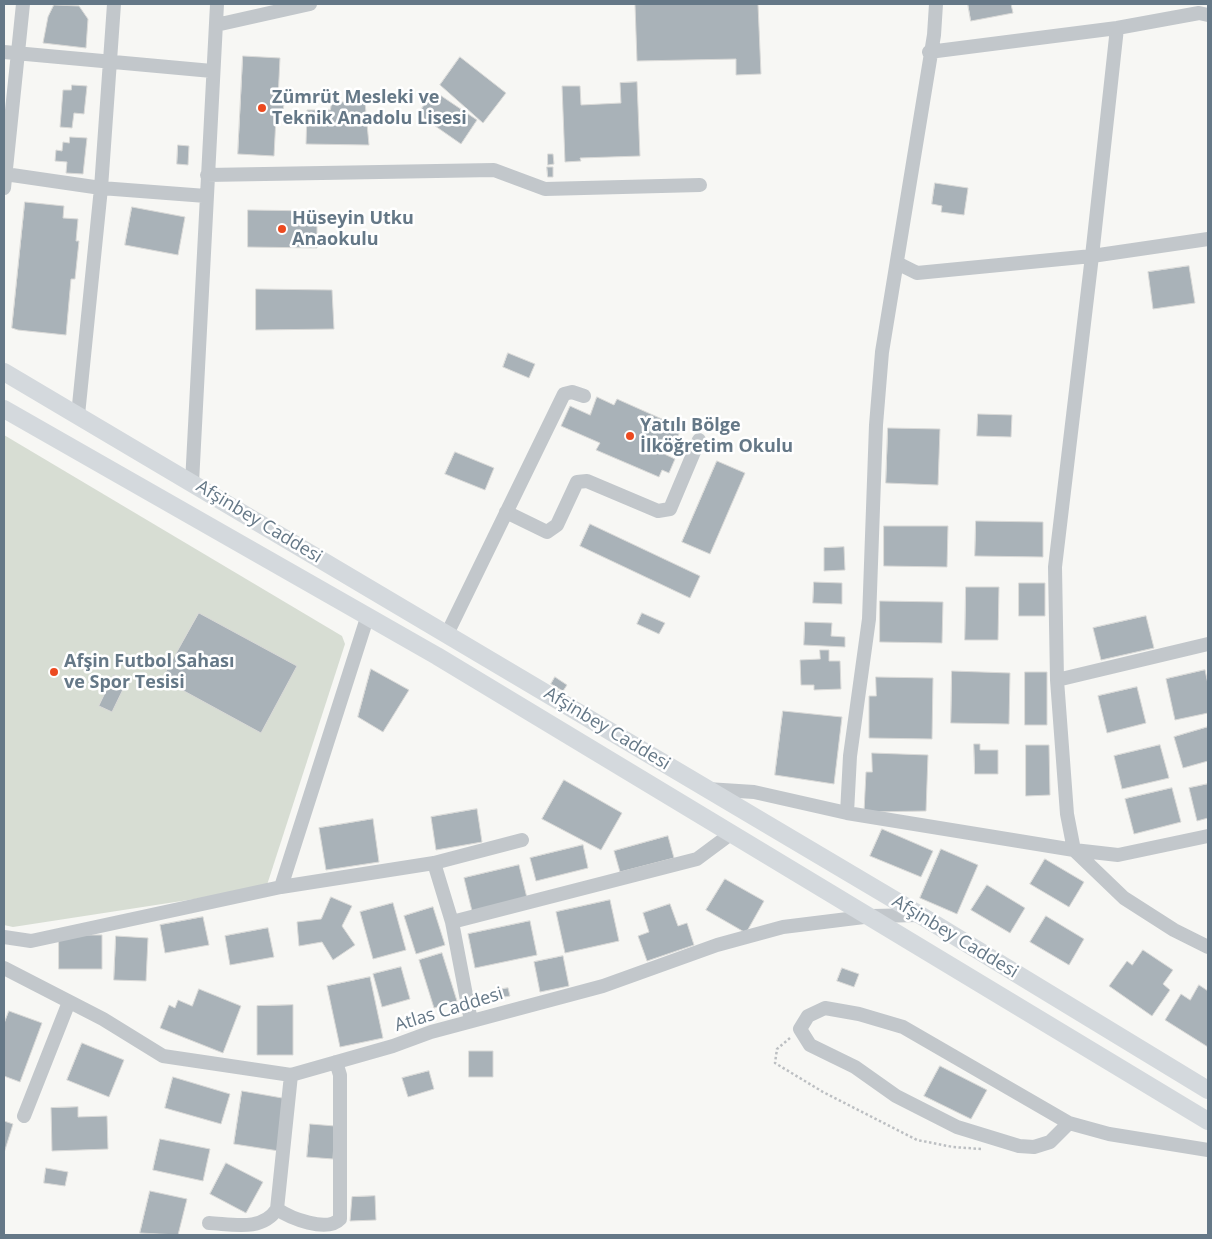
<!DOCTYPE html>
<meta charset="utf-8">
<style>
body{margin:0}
#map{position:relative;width:1212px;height:1239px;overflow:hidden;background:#f7f7f4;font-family:"Open Sans",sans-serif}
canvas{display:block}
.frame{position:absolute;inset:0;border:5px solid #657887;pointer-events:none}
</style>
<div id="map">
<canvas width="1212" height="1239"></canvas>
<div class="frame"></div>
</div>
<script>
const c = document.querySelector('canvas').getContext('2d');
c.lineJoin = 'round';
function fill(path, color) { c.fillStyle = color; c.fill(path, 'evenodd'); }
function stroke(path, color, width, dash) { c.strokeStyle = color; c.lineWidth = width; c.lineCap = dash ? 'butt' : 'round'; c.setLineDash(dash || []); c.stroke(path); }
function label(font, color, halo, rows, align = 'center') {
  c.font = font + ' "Open Sans",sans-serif'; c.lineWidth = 5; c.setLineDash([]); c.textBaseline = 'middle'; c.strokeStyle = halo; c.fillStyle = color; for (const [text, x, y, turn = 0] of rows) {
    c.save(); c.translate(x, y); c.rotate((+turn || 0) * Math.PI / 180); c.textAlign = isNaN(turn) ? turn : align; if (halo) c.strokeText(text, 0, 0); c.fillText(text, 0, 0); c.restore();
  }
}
fill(new Path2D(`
 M4,435L342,636L345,644L266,888L13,927L4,925Z`), '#d7ddd3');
const building = new Path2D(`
 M758,4L761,74L736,75V59L637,61L635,5Z
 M968,4H1011L1013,13L971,21Z
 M54,5L79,6L88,19L86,48L43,43L48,17Z
 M243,56L280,58L278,99H284L283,117H276L274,156L238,154Z
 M460,57L506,93L483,123L440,85Z
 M637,82L640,156L580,158L581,161L565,162L562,86H580L581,105L621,103L620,83Z
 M72,85L87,86L84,114L74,113L72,128L60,127L63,90H71Z
 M434,91L477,120L461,144L418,114Z
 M332,102H365L369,145L306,144L307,110H330Z
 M70,137L87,138L83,174L66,173L67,162L55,161L56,150L62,151L63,142L69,143Z
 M178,145L189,146L188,165L177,164Z
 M548,154H553L554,164L548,165Z
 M547,167H553V177H548Z
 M935,183L968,188L964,215L941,212L942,206L932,204Z
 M25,202L64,206L63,218L78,219L76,241H79L75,279H71L66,335L18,330L12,328Z
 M132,207L185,217L178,255L125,245Z
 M248,210L317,211V248L248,247Z
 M1189,266L1195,303L1153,309L1148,272Z
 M256,289L332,290L334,329L256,330Z
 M508,353L535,364L529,378L503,367Z
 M597,397L614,405L617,399L682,428L673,446L667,443L662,453L675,459L669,473L662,470L659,477L596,450L600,443L561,426L570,406L590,415Z
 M978,414L1012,415L1011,437L977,436Z
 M888,428L940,429L938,485L886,483Z
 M455,452L494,468L485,490L445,474Z
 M717,461L745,473L710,554L682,542Z
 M976,521L1043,522V557L975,556Z
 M590,524L700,576L690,598L580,546Z
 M884,526H948L947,567L884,566Z
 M844,547L845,570L824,571V548Z
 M814,582L842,583V604L813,603Z
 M1019,583H1045V616H1019Z
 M966,587H999L998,640H965Z
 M880,601L943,602L942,643L880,642Z
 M199,613L297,666L261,733L162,679Z
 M642,613L665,623L659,634L637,624Z
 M1146,616L1154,648L1101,660L1093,628Z
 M805,622L832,623L831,636L845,637V647L804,645Z
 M820,650H829V661H840L841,689L814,690V685H801L800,660L820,659Z
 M371,669L409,690L383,732L358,717Z
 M1205,670L1208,684V713L1175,720L1166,679Z
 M952,671L1010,673L1009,724L951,723Z
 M1025,672H1047V725H1025Z
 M114,675L127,681L112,712L99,706Z
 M555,677L567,685L563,691L551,684Z
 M876,677L933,678L932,739L869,738V696H876Z
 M1137,687L1146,723L1107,733L1098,696Z
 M783,711L842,717L834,784L775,775Z
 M1208,727V761L1183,768L1174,737Z
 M974,744H980V750H998V774H975Z
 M1026,745H1049L1050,795L1026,796Z
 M1160,745L1169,778L1122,789L1114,756Z
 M872,753L928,755L926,811L864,812L866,772H872Z
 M564,780L622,813L601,850L542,819Z
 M1208,784V818L1197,821L1189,788Z
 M1172,788L1181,822L1134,834L1125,799Z
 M477,809L482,842L436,850L431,817Z
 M373,819L379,862L326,870L319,828Z
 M882,829L933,851L921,877L870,856Z
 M668,836L674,858L620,872L614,851Z
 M583,845L588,868L536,881L530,858Z
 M941,849L978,865L957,914L920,898Z
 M1045,859L1084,882L1069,907L1030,884Z
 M519,865L527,898L472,911L464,878Z
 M725,879L764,901L746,933L706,910Z
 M987,885L1025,908L1010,933L971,910Z
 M331,897L352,906L342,926L355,945L333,960L322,942L299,946L297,922L321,919Z
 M610,900L619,941L565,953L556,912Z
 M393,903L406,950L373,959L360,912Z
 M670,904L678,926L687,923L694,945L647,961L638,936L649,932L643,913Z
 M433,907L445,945L416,954L404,916Z
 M1046,916L1084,939L1069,965L1030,942Z
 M203,917L209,945L165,953L160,925Z
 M530,921L537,955L475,968L468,934Z
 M268,928L274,957L230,965L225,936Z
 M59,935H102V969H59Z
 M116,936L148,938L146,981L114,980Z
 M1143,950L1173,970L1163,984L1170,990L1152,1016L1109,986L1127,961L1132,965Z
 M442,953L457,1001L434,1008L419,960Z
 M563,956L569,986L540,992L534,962Z
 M401,967L410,999L382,1007L373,974Z
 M842,968L859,974L854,987L837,981Z
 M370,977L383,1038L340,1047L327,986Z
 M1199,985L1208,991V1047L1165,1020L1181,994L1190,1000Z
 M508,988L510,996L498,998L497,990Z
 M199,989L241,1006L223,1053L160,1028L169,1005L175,1008L178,1000L192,1006Z
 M293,1005V1055H257V1006Z
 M9,1011L42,1023L20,1082L4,1076V1024Z
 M82,1043L124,1060L109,1097L67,1080Z
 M469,1051H493V1077H469Z
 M940,1066L987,1090L971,1119L924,1096Z
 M429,1071L434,1089L408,1097L402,1078Z
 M173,1077L230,1094L221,1124L165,1108Z
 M242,1091L288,1099L279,1151L234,1144Z
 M78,1107V1117L107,1116L108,1149L52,1151L51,1108Z
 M4,1121L13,1124L4,1153Z
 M310,1124L335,1126L333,1159L307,1157Z
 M160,1139L210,1149L203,1181L153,1170Z
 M226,1163L263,1182L246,1213L210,1194Z
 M46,1168L68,1172L65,1186L44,1183Z
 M150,1191L187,1199L178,1235L140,1233Z
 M375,1196L376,1220L350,1221L352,1197Z`);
fill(building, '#a9b2b8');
stroke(building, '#d9d9d7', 1);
stroke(new Path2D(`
 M790,1038L777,1049L775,1063L823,1092L917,1140L953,1147L981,1149`), '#bcbfc2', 2.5, [2.5, 2.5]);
stroke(new Path2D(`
 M216,25L310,4
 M1117,28L1092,256L1055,567L1057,680L1067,814L1074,850L1118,855L1208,836
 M4,52L212,71
 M929,52L1117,28L1199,13L1208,15
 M5,174L101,188L206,196
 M207,175L494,170L545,189L700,185
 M4,188L23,4
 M897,263L917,273L1092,256L1208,239
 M78,415L101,188L114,4
 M192,483L217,4
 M506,512L547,532L557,525L577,482L587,481L658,511L670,509L699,440
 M447,634L564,394L572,392L584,396
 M1057,680L1208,644
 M707,789L754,792L847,813L850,756L869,619L876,425L882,352L934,35L936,4
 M847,813L1074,850L1124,898L1174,930L1208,947
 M434,863L452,922L471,1021
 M281,887L367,618
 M452,922L697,859L732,833
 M4,937L31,941L281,887L434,863L522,840
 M4,968L103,1019L163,1056L291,1075L393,1046L431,1032L603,986L717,945L783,927L872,916L920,915
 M24,1116L69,1002
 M1069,1123L1050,1142L1034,1147L1019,1146L957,1127L896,1096L855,1067L810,1045L800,1029L808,1016L825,1008L859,1014L903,1027L1069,1123L1109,1134L1208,1150
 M277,1209C290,1218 327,1233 340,1219V1075L336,1062
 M209,1223C232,1224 262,1232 277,1209L291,1075`), '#c2c7cb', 14);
stroke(new Path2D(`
 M4,372L920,915L1208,1090
 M4,409L437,656L1208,1121`), '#d4d9dd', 18);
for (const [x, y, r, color] of [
 [262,108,5,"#ec4a20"],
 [282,229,5,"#ec4a20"],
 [630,436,5,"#ec4a20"],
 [54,672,5,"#ec4a20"]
]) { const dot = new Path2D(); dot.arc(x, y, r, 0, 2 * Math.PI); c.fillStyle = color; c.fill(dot); stroke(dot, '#fff', 2); }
label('bold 18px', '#657887', '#fff', [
 ["Zümrüt Mesleki ve",272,98],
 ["Teknik Anadolu Lisesi",272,119],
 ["Hüseyin Utku",292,219],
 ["Anaokulu",292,240],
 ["Yatılı Bölge",640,426],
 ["İlköğretim Okulu",640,447],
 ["Afşin Futbol Sahası",64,662],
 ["ve Spor Tesisi",64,683]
], 'left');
label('18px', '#657887', '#fff', [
 ["Afşinbey Caddesi",259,522,31],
 ["Afşinbey Caddesi",607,729,31],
 ["Afşinbey Caddesi",955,937,31],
 ["Atlas Caddesi",449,1010,-17]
]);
</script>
